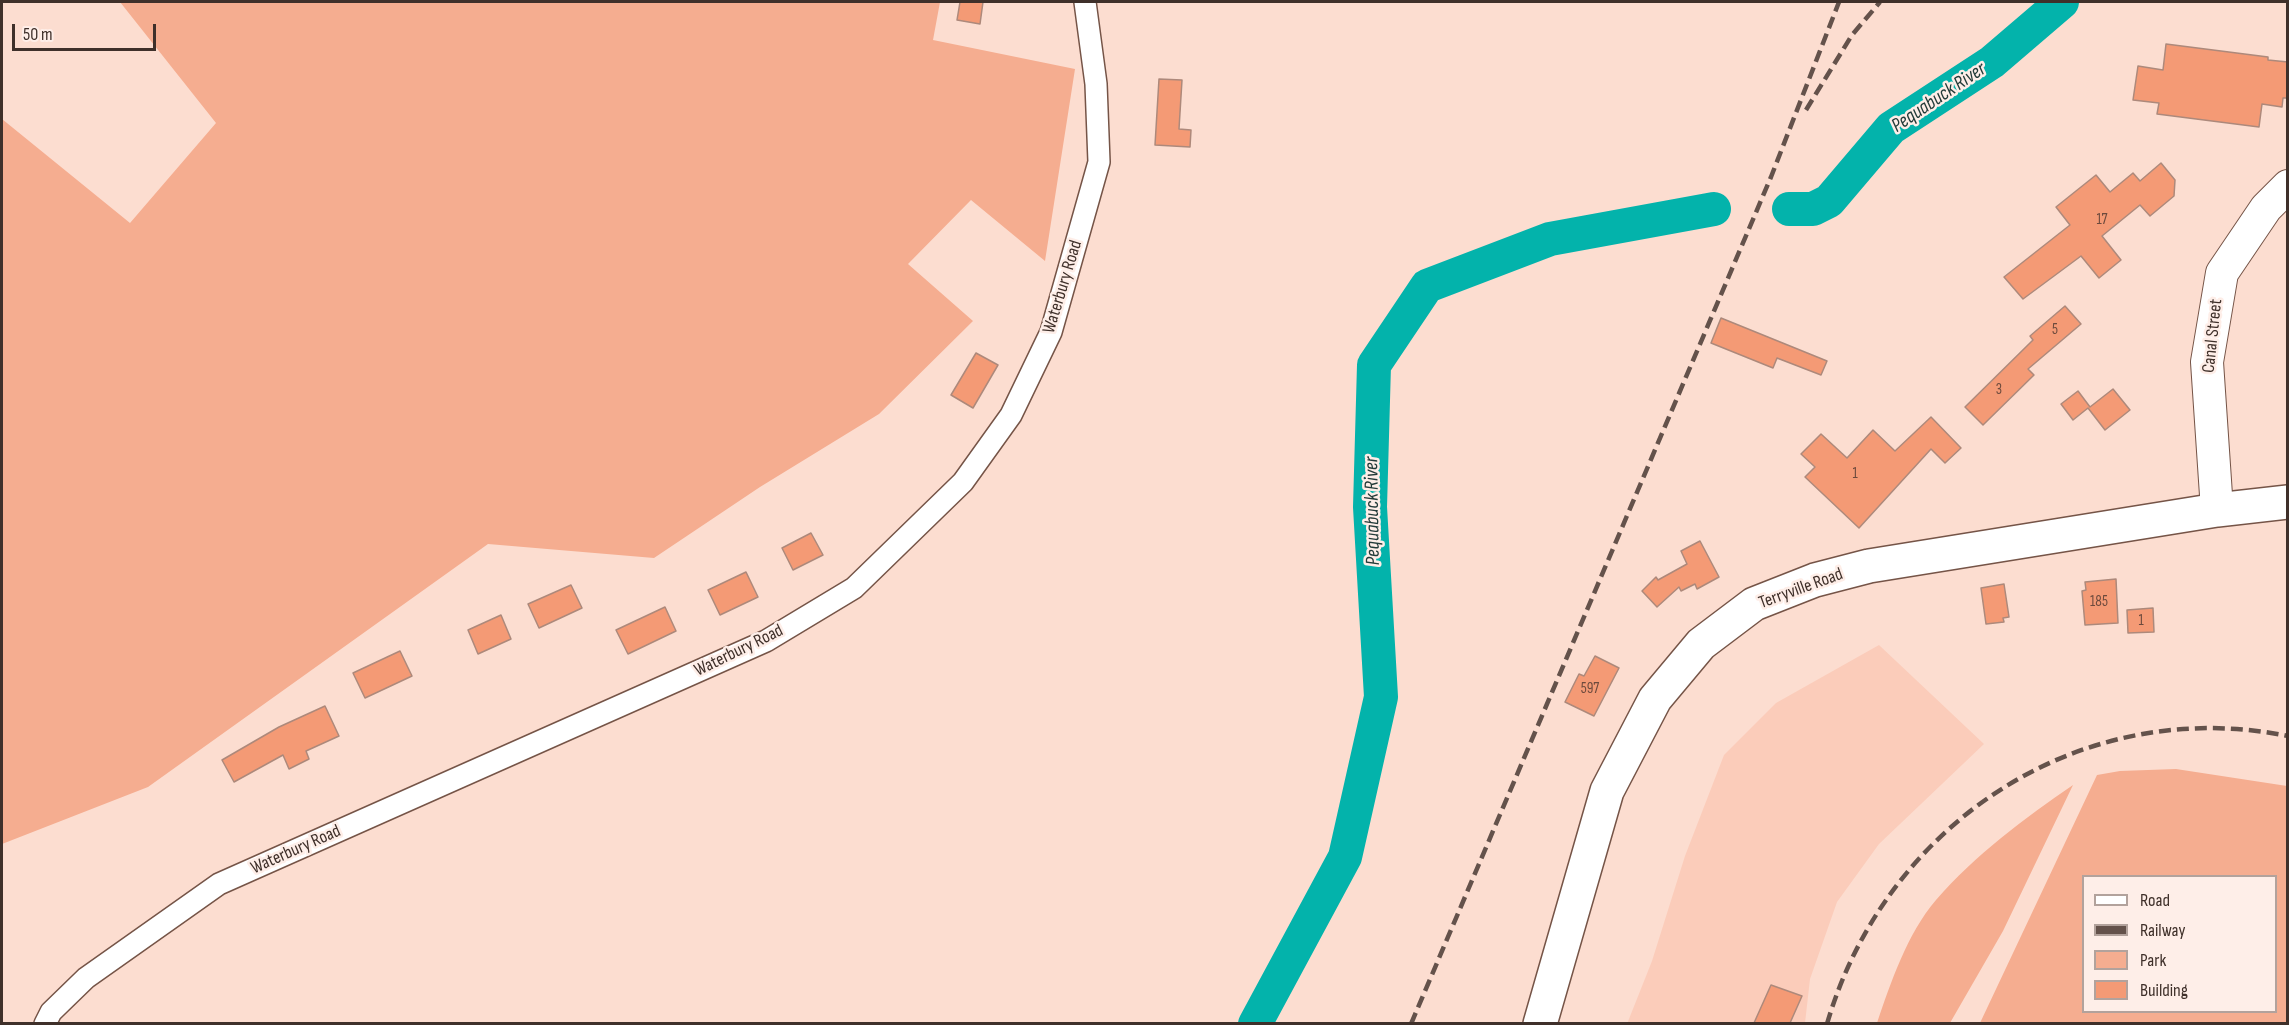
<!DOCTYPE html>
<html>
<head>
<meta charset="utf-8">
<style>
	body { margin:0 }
	#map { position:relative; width:2289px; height:1025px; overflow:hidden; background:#fcddd0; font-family:"Sofia Sans Condensed",sans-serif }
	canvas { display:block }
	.frame { position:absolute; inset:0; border:3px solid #3f302a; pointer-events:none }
	.legend { position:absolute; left:2082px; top:875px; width:195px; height:138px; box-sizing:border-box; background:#feeee8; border:2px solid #b2a29c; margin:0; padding:8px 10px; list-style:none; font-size:18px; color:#3f302a }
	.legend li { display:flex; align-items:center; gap:12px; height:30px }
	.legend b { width:30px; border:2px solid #b2a29c }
	.scale { position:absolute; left:12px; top:24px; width:144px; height:27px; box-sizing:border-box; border:3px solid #3f302a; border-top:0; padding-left:8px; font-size:18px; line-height:21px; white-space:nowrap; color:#3f302a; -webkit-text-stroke:4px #feeee8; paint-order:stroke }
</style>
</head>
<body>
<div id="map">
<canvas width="2289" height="1025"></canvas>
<div class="frame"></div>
<ul class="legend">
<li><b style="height:8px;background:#fff"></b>Road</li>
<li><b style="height:8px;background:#64524b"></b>Railway</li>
<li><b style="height:16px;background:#f5ad90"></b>Park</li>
<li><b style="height:16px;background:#f49a75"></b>Building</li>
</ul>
<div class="scale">50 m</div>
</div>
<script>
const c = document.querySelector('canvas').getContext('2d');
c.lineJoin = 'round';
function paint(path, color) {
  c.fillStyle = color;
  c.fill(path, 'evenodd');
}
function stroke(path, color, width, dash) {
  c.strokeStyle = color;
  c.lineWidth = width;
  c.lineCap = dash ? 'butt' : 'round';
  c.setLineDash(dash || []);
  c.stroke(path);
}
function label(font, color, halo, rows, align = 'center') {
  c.font = font + ' "Sofia Sans Condensed",sans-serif';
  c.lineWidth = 5;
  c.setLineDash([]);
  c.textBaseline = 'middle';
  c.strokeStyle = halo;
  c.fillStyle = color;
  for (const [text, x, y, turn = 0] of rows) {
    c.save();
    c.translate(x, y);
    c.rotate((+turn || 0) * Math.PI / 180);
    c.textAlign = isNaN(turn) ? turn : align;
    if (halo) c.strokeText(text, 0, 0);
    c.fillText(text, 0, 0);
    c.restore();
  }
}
const built = new Path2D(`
	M1879,645L1984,744L1879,844L1837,902L1810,979L1805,1023L1627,1024L1652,961L1685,856L1724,755L1776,703Z`);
const green = new Path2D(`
	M120,2H940L933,40L1075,69L1045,261L971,200L908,264L973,321L879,414L760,487L654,558L488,544L148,787L2,844V119L130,223L216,123Z
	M2176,769L2287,786V1023H1980L2097,775L2120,771ZM2084,876H2276V1012H2084Z
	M2073,785L2003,931L1950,1023H1877C1891,982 1907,934 1936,900C1975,855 2025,818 2073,785Z`);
const river = new Path2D(`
	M1789,209H1813L1829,201L1891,128L1992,62L2062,2
	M1255,1024L1345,857L1381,697L1370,507L1374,365L1427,286L1550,239L1714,209`);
const building = new Path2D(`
	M960,2H983L980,24L957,20Z
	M2166,44L2268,57V60L2288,62V98H2283L2282,107L2262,104L2259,127L2157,114L2159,103L2133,100L2138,66L2163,70Z
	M1159,79L1182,80L1179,129L1191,130L1190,147L1155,145Z
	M2161,163L2175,180L2174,196L2150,216L2140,205L2102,236L2121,260L2099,278L2081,256L2023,299L2004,277L2070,225L2056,207L2096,175L2110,192L2133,173L2140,181Z
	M2065,306L2081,324L2028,369L2034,375L1983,425L1965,407L2033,340L2030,336Z
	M1721,318L1827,361L1821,375L1777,358L1773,368L1711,343Z
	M976,353L998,365L973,408L951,395Z
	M2113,389L2130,410L2105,430L2088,408L2073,420L2061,404L2078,391L2090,407Z
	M1931,417L1961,448L1945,463L1931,449L1859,528L1805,477L1815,467L1801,454L1821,434L1847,458L1873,430L1895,451Z
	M811,533L823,555L793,570L782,548Z
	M1700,541L1719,577L1697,589L1695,584L1681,591L1679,587L1657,607L1642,591L1656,577L1658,580L1687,564L1681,551Z
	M746,572L758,597L720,615L708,590Z
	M2116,579L2118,623L2085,625L2082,591L2086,590L2085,582Z
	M2004,584L2009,617L2003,618L2004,622L1986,624L1981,588Z
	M571,585L582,608L539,628L528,604Z
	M665,607L676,631L628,654L616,630Z
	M2153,608L2154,632L2128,633L2127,610Z
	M501,615L511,639L478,654L468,630Z
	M400,651L412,676L365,698L353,673Z
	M1595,656L1619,668L1594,716L1565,702L1579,674L1584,676Z
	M325,706L339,736L306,751L309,759L289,769L283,755L234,782L222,760L279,727Z
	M1771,985L1802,996L1790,1023H1754Z`);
const minor = new Path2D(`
	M45,1024L51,1012L86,978L219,884L766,641L854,588L963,482L1011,415L1051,332L1099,162L1096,84L1085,2`);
const secondary = new Path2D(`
	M2217,510L2207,362L2222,273L2266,208L2288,186`);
const trunk = new Path2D(`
	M1540,1024L1607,791L1655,699L1701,644L1754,604L1815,580L1869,566L2217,510L2288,502`);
const rail = new Path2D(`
	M1806,110L1852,35L1880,2
	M1411,1024L1771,177L1839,2
	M1827,1024C1885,824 2080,694 2288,736`);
const numberNames = [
	["17",2102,220],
	["5",2055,330],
	["3",1999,390],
	["1",1855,474],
	["185",2099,602],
	["1",2141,621],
	["597",1590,689]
];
const streetNames = [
	["Waterbury Road",1063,287,-73],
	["Canal Street",2213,336,-84],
	["Terryville Road",1801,589,-20],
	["Waterbury Road",739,651,-26],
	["Waterbury Road",296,850,-24]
];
const waterNames = [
	["Pequabuck River",1939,98,-34],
	["Pequabuck River",1373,511,-91]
];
paint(built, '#fbccba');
paint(green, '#f5ad90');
stroke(river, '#03b3ab', 34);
paint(building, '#f49a75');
stroke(building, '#ad897b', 1.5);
stroke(minor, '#755447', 24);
stroke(secondary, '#755447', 34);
stroke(trunk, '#755447', 36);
stroke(minor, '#fff', 21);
stroke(secondary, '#fff', 32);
stroke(trunk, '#fff', 33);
stroke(rail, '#64524b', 4.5, [12, 6]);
label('15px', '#6c4a3d', null, numberNames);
label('18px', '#3f302a', '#feeee8', streetNames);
label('italic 20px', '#233b39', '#feeee8', waterNames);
</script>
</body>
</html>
